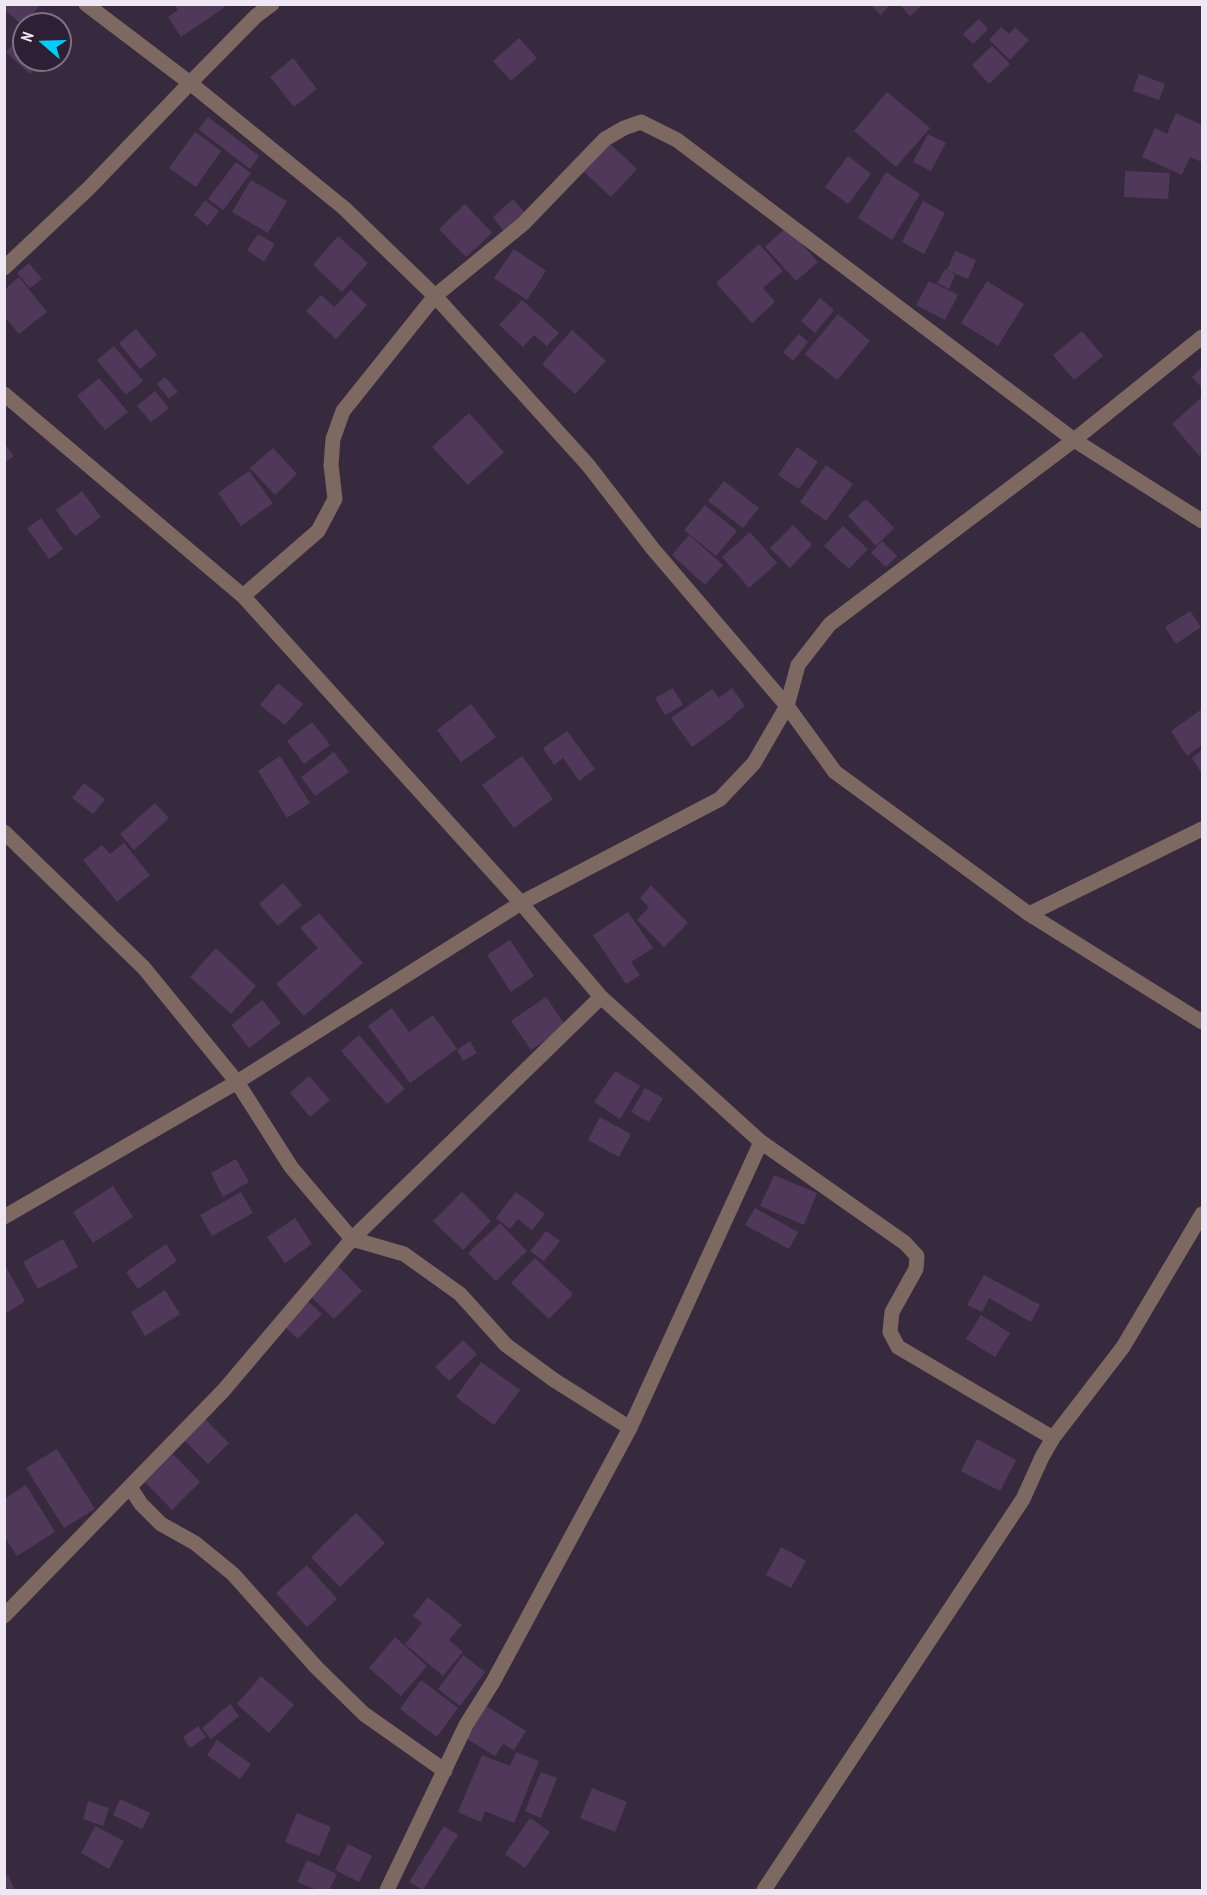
<!DOCTYPE html>
<html>
<head>
<meta charset="utf-8">
<style>
	body { margin:0 }
	#map { position:relative; width:1207px; height:1895px; overflow:hidden; background:#382a3e; font-family:"PT Sans Narrow",sans-serif }
	canvas { display:block }
	.frame { position:absolute; inset:0; border:6px solid #f0e7f4; pointer-events:none }
	.north { position:absolute; left:12px; top:12px; width:60px; height:60px; box-sizing:border-box; background:#2e2034; border:2px solid #7c7081; border-radius:50%; rotate:290deg; font-size:16px; font-weight:700; line-height:24px; text-align:center; color:#f0e7f4 }
	.north::after { content:''; display:block; margin:auto; width:21px; height:27px; background:#06cbf9; clip-path:polygon(50% 0,100% 100%,50% 72%,0 100%) }
</style>
</head>
<body>
<div id="map">
<canvas width="1207" height="1895"></canvas>
<div class="frame"></div>
<div class="north">N</div>
</div>
<script>
const c = document.querySelector('canvas').getContext('2d');
c.lineJoin = 'round';
function paint(path, color) {
  c.fillStyle = color;
  c.fill(path, 'evenodd');
}
function stroke(path, color, width, dash) {
  c.strokeStyle = color;
  c.lineWidth = width;
  c.lineCap = dash ? 'butt' : 'round';
  c.setLineDash(dash || []);
  c.stroke(path);
}
const building = new Path2D(`
	M4,4H41L24,24V26L4,10Z
	M175,4H223L225,7L181,37L168,17L178,10Z
	M870,4H890L881,15Z
	M900,5H923L910,16Z
	M979,19L988,29L973,44L963,34Z
	M1001,27L1009,34L1015,27L1029,40L1010,60L989,40Z
	M24,32V60H43L30,74L6,52Z
	M519,38L537,58L511,81L493,61Z
	M992,46L1010,64L989,84L972,65Z
	M293,58L317,89L294,107L270,77Z
	M1139,74L1165,84L1159,100L1133,91Z
	M887,92L930,128L896,167L854,131Z
	M1176,113L1202,125V162L1190,157L1182,175L1142,157L1155,128L1167,134Z
	M208,117L259,156L250,169L198,129Z
	M195,132L221,151L196,187L169,168Z
	M928,134L946,143L931,171L913,162Z
	M610,144L637,169L611,197L584,172Z
	M848,156L871,174L848,204L825,187Z
	M236,162L251,173L223,210L208,199Z
	M1125,171L1170,173L1168,199L1124,197Z
	M886,172L920,194L892,240L858,218Z
	M251,180L287,201L268,233L232,212Z
	M513,199L527,215L505,233L493,217Z
	M205,200L219,211L208,226L194,215Z
	M923,201L945,213L924,254L902,242Z
	M465,204L492,233L466,257L439,229Z
	M787,227L818,262L796,281L765,247Z
	M258,234L275,244L264,262L247,250Z
	M338,236L368,263L342,292L313,265Z
	M759,244L783,271L763,288L775,302L752,323L716,283Z
	M514,249L546,271L527,300L494,278Z
	M955,251L976,260L968,279L947,270Z
	M29,263L42,279L30,288L17,273Z
	M945,269L955,275L949,289L937,283Z
	M19,277L47,312L19,334L4,316V290Z
	M929,281L958,295L945,320L916,305Z
	M987,281L1024,304L998,346L961,323Z
	M351,290L367,305L336,339L306,311L321,295L334,307Z
	M820,298L834,310L815,333L801,321Z
	M522,300L559,333L547,346L534,335L523,347L499,325Z
	M838,314L870,341L837,380L805,354Z
	M136,329L157,355L140,369L119,343Z
	M572,330L606,361L575,394L542,364Z
	M1082,331L1103,356L1074,380L1053,355Z
	M799,334L808,342L793,361L783,352Z
	M114,346L143,381L126,395L97,360Z
	M1202,367V388L1192,377Z
	M165,377L178,392L169,399L157,384Z
	M99,378L128,412L105,430L77,396Z
	M155,391L169,408L151,422L137,406Z
	M1202,397V453L1199,456L1172,424Z
	M469,413L504,452L468,485L432,447Z
	M4,443L14,456L4,463Z
	M797,447L818,462L799,489L778,475Z
	M273,448L297,474L275,495L250,468Z
	M826,465L853,484L826,521L800,502Z
	M249,471L273,503L241,526L218,493Z
	M724,481L759,508L743,528L708,501Z
	M82,491L101,517L75,536L56,510Z
	M866,499L894,528L876,546L848,516Z
	M705,505L737,531L716,556L684,530Z
	M41,518L63,549L49,559L27,528Z
	M793,525L812,545L790,568L770,548Z
	M843,526L868,549L849,569L824,546Z
	M750,532L777,563L749,588L722,557Z
	M689,535L723,565L705,585L672,555Z
	M882,541L897,556L886,567L871,553Z
	M1190,611L1201,627L1176,644L1165,627Z
	M278,683L303,704L285,725L260,705Z
	M673,688L683,705L665,715L655,698Z
	M732,688L745,706L732,716L733,717L692,747L671,718L712,689L719,698Z
	M471,704L496,737L461,762L437,730Z
	M1202,709V745L1187,756L1171,731Z
	M312,722L330,745L304,764L287,741Z
	M567,731L595,769L579,781L563,758L554,765L543,748Z
	M1202,750V774L1192,758Z
	M334,752L349,772L315,796L301,777Z
	M280,756L310,803L287,818L258,771Z
	M522,756L553,799L514,828L482,785Z
	M84,783L105,799L93,814L72,798Z
	M155,803L169,818L134,850L120,834Z
	M124,843L150,875L117,902L83,860L102,845L110,854Z
	M283,883L302,905L278,926L259,904Z
	M651,885L688,923L664,947L637,920L649,907L640,898Z
	M628,912L653,948L631,962L640,975L626,984L593,935Z
	M319,913L363,963L304,1016L276,984L318,948L300,928Z
	M510,940L534,976L511,992L487,955Z
	M216,948L256,986L231,1014L190,977Z
	M546,997L566,1026L531,1050L511,1021Z
	M262,1000L281,1023L249,1048L231,1025Z
	M392,1008L409,1032L433,1015L457,1049L410,1083L368,1026Z
	M359,1035L405,1089L387,1104L341,1051Z
	M470,1041L477,1053L463,1061L457,1050Z
	M615,1071L640,1086L620,1119L594,1102Z
	M309,1076L330,1100L310,1117L290,1093Z
	M645,1088L663,1098L649,1122L631,1112Z
	M600,1117L631,1134L619,1157L588,1140Z
	M236,1159L249,1182L223,1197L211,1173Z
	M774,1175L817,1193L804,1225L760,1206Z
	M113,1186L133,1217L93,1243L73,1212Z
	M241,1192L253,1213L212,1236L200,1215Z
	M462,1192L491,1221L463,1250L433,1221Z
	M516,1192L545,1214L532,1230L518,1219L510,1229L496,1218Z
	M755,1208L798,1232L789,1249L745,1225Z
	M295,1218L312,1244L285,1263L267,1237Z
	M500,1223L527,1251L496,1281L468,1253Z
	M546,1231L560,1241L544,1261L530,1251Z
	M63,1239L78,1267L38,1289L23,1262Z
	M166,1244L177,1261L138,1289L126,1272Z
	M535,1258L573,1294L549,1319L511,1283Z
	M5,1265L25,1301L5,1314Z
	M338,1266L362,1291L334,1319L309,1295Z
	M984,1275L1040,1305L1031,1322L989,1298L982,1312L967,1305Z
	M165,1290L180,1314L145,1336L131,1312Z
	M309,1302L322,1314L298,1339L284,1326Z
	M981,1315L1010,1333L995,1357L966,1339Z
	M463,1340L477,1354L449,1381L435,1367Z
	M481,1362L520,1390L494,1425L456,1397Z
	M205,1419L229,1443L208,1464L184,1440Z
	M977,1439L1016,1460L1000,1491L961,1471Z
	M57,1449L95,1509L64,1528L26,1468Z
	M173,1454L200,1482L172,1510L145,1482Z
	M26,1485L55,1532L17,1556L4,1536V1499Z
	M356,1513L385,1543L340,1587L311,1557Z
	M781,1547L806,1561L791,1588L766,1575Z
	M307,1565L337,1599L307,1627L276,1593Z
	M428,1597L462,1625L449,1640L463,1652L443,1676L405,1644L422,1623L413,1616Z
	M395,1637L427,1666L401,1696L369,1668Z
	M463,1655L485,1672L460,1706L438,1689Z
	M261,1676L294,1705L269,1733L237,1704Z
	M421,1680L458,1708L437,1737L400,1709Z
	M230,1704L239,1716L211,1739L202,1728Z
	M486,1706L526,1731L514,1750L503,1744L495,1756L467,1739Z
	M198,1726L206,1737L190,1748L183,1737Z
	M217,1740L251,1764L240,1779L207,1755Z
	M516,1752L539,1761L514,1823L485,1811L481,1822L458,1812L482,1755L510,1766Z
	M541,1772L557,1778L541,1818L525,1811Z
	M592,1788L627,1802L615,1832L580,1818Z
	M120,1799L150,1813L142,1829L113,1815Z
	M88,1801L109,1808L103,1826L83,1819Z
	M297,1813L331,1827L319,1856L285,1842Z
	M530,1818L550,1832L525,1868L505,1854Z
	M95,1826L124,1841L109,1869L81,1853Z
	M444,1826L458,1835L423,1890L409,1882Z
	M348,1844L372,1856L359,1882L335,1870Z
	M307,1860L337,1874L329,1890H317L297,1882Z
	M8,1875L15,1890H4V1877Z`);
const minor = new Path2D(`
	M272,4L256,16L190,83L344,208L435,296L588,465L653,549L787,706L835,772L1029,914L1202,1022
	M4,268L89,188L190,83L86,4
	M4,394L243,596L521,903L601,997L761,1142L905,1243L917,1256L916,1269L892,1312L890,1332L898,1347L1053,1438L1042,1457L1023,1499L764,1890
	M243,596L318,531L335,499L331,465L333,439L343,411L435,296L523,224L605,139L624,128L641,122L677,140L1074,440L1202,521
	M4,832L144,968L237,1082L291,1167L352,1239L404,1254L460,1294L506,1345L554,1380L630,1428
	M1029,914L1202,829
	M4,1217L237,1082L521,903L720,799L754,763L787,706L798,665L830,624L1074,440L1202,337
	M1053,1438L1123,1347L1202,1214
	M130,1487L141,1504L161,1524L195,1543L233,1574L316,1667L364,1714L445,1771
	M4,1616L223,1391L352,1239L601,997
	M387,1890L466,1725L493,1682L630,1428L761,1142`);
paint(building, '#50385a');
stroke(minor, '#7d6961', 15);
</script>
</body>
</html>
